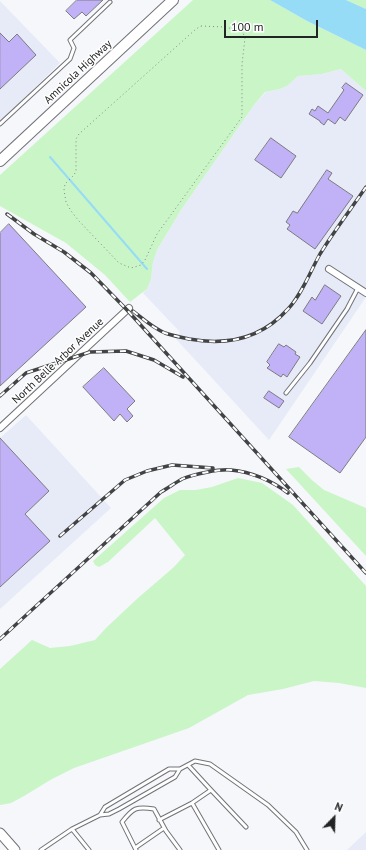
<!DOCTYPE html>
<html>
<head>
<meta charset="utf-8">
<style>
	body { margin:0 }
	#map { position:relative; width:366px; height:850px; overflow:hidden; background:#f5f7fb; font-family:"PT Sans",sans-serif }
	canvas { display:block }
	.north { position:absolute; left:314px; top:798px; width:40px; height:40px; -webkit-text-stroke:3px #fff; paint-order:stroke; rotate:23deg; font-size:11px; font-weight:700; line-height:16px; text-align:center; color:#222324 }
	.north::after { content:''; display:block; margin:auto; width:14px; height:18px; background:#222324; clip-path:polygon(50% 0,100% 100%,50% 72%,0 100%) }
	.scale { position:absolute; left:224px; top:20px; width:94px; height:18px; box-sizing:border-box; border:2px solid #222324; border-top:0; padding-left:5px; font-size:12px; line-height:14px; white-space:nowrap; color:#222324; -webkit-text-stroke:3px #fff; paint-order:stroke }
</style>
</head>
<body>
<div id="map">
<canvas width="366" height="850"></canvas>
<div class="north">N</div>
<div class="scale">100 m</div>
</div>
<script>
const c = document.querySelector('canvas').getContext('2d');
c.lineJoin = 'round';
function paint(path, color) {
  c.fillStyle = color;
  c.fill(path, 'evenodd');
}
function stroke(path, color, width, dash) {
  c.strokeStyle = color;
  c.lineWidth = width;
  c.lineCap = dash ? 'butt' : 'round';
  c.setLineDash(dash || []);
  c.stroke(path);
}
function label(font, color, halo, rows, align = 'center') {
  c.font = font + ' "PT Sans",sans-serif';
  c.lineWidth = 3;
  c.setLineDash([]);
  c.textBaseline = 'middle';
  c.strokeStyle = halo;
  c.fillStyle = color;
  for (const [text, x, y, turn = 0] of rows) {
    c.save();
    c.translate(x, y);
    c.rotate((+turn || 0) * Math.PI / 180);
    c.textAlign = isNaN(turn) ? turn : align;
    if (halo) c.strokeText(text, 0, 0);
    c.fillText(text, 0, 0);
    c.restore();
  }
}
const built = new Path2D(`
	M0,1L60,63L0,122Z
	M341,69L366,91V297L269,440L176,339L180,332L143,293L147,289L151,279L153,262L157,250L181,210L254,105L266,92L280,89L287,86L298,76L322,74Z
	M26,415L111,508L0,609V438Z
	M366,832V850H347Z`);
const green = new Path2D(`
	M193,0H270L307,21L366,50V91L341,69L322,74L298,76L287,86L280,89L265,92L254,105L181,210L157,250L153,262L151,279L147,289L130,302L105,275L66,243L0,206V175Z
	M346,0H366V9Z
	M299,467L313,481L324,490L366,508V556L286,469Z
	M238,478L262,483L293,505L366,586V688L339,683L314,681L283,689L248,695L189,728L74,768L52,779L24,796L11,803L0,805V669L32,640L50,648L70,646L95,640L106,628L138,598L174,567L185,555L155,518L108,562L99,567L95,565L93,561L164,498L180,490H196L212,487Z`);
const water = new Path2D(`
	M270,0H346L366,9V50L307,21Z`);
const stream = new Path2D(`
	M50,157L147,269`);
const building = new Path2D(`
	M77,0H103L86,16L82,12L74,19L66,11Z
	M0,33L9,42L17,34L36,55L0,89Z
	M346,83L363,95L345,121L340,117L335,124L328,119L324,125L320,122V121L309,114L312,109L315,111L318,106L328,113L344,90L342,88Z
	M271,138L296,156L281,178L255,160Z
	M327,170L332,173L328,179L353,196L315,249L287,229L290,225L286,222L293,211L297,213Z
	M9,224L86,307L0,386V233Z
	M325,285L341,296L322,324L303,311L312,297L315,300Z
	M366,330V437L340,473L289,437Z
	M279,344L284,347L286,345L296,352L295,354L300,357L287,377L283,374L281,377L267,368L270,365L267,362Z
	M104,368L135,401L127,409L133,416L127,422L120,414L114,421L83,387Z
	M269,391L284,401L279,408L264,398Z
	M0,438L49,491L25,514L50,541L0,587Z`);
const path = new Path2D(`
	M201,26L224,27L238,30L243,33L245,38L242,64V117L157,234L145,260L141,265L131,268L119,263L78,220L71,211L66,202L64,190L65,184L74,175L76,171V139L79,134L196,29Z`);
const lane = new Path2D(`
	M0,124L70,59L74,48L70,40L110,2
	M286,393L310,363L347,309L358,288
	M188,765L211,790L246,827
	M192,803L211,790
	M100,815L105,807L169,769H180
	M159,820L192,803L219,850
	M72,829L89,850
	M135,848L164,828
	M41,850L72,829L100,815L109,814L119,809L175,777L180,769L195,761L210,764L268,805L296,832L307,850
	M136,850L122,822C133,808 136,806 154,809L166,831L180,850`);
const street = new Path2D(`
	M329,269L366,293
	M0,428L129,308`);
const secondary = new Path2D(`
	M0,833L15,850`);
const primary = new Path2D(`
	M0,161L173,0`);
const rail = new Path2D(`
	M7,214L34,234L64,252L91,273L127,310L366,573
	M133,311C143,319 153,328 165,333C173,336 181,337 189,339C227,346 261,339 288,309C302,294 310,272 320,254C334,231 351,209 366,187
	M0,396L26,373L90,352L126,351L154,360L183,377
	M60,536L125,480L147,471L172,465L213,468
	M0,639L161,492C168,488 175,483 182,479C194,474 219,469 231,470C251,472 272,481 288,493`);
const streetNames = [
	["Amnicola Highway",78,72,-43],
	["North Belle Arbor Avenue",58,361,-43]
];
paint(built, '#e7ebf7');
paint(green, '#c9f5c7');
paint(water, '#97dcf7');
stroke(stream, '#97dcf7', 2);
paint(building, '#c1b1f6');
stroke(building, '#7d7c80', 1);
stroke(lane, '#727377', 5);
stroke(street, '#727377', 8);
stroke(secondary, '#727377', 11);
stroke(primary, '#727377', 12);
stroke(path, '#858789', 1, [1, 3]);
stroke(lane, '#fff', 3);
stroke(street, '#fff', 6);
stroke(secondary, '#fff', 9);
stroke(primary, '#fff', 10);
stroke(rail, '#414344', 3.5);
stroke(rail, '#fff', 2, [6]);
label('11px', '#222324', '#fff', streetNames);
</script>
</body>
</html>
